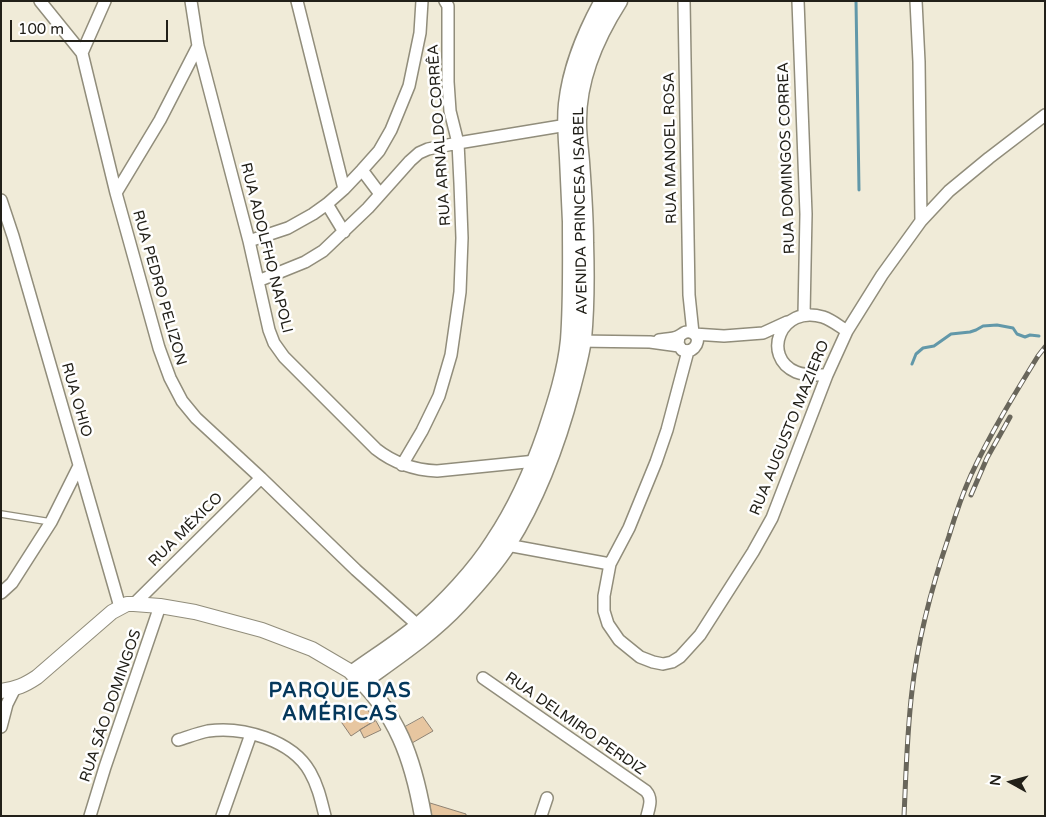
<!DOCTYPE html>
<html>
<head>
<meta charset="utf-8">
<style>
	body { margin:0 }
	#map { position:relative; width:1046px; height:817px; overflow:hidden; background:#f0ebd8; font-family:"Varela Round",sans-serif }
	canvas { display:block }
	.frame { position:absolute; inset:0; border:2px solid #222019; pointer-events:none }
	.north { position:absolute; left:986px; top:757px; width:50px; height:50px; -webkit-text-stroke:4px #fff; paint-order:stroke; rotate:277deg; font-size:14px; font-weight:700; line-height:20px; text-align:center; color:#222019 }
	.north::after { content:''; display:block; margin:auto; width:18px; height:22px; background:#222019; clip-path:polygon(50% 0,100% 100%,50% 72%,0 100%) }
	.scale { position:absolute; left:10px; top:20px; width:158px; height:22px; box-sizing:border-box; border:2px solid #222019; border-top:0; padding-left:6px; font-size:15px; line-height:18px; white-space:nowrap; color:#222019; -webkit-text-stroke:4px #fff; paint-order:stroke }
</style>
</head>
<body>
<div id="map">
<canvas width="1046" height="817"></canvas>
<div class="frame"></div>
<div class="north">N</div>
<div class="scale">100 m</div>
</div>
<script>
const c = document.querySelector('canvas').getContext('2d');
c.lineJoin = 'round';
function stroke(path, color, width, dash) {
  c.strokeStyle = color;
  c.lineWidth = width;
  c.lineCap = dash ? 'butt' : 'round';
  c.setLineDash(dash || []);
  c.stroke(path);
}
function paint(path, color) {
  c.fillStyle = color;
  c.fill(path, 'evenodd');
}
function label(font, color, halo, rows, align = 'center') {
  c.font = font + ' "Varela Round",sans-serif';
  c.lineWidth = 5;
  c.setLineDash([]);
  c.textBaseline = 'middle';
  c.strokeStyle = halo;
  c.fillStyle = color;
  for (const [text, x, y, turn = 0] of rows) {
    c.save();
    c.translate(x, y);
    c.rotate((+turn || 0) * Math.PI / 180);
    c.textAlign = isNaN(turn) ? turn : align;
    if (halo) c.strokeText(text, 0, 0);
    c.fillText(text, 0, 0);
    c.restore();
  }
}
const stream = new Path2D(`
	M856,1L859,190
	M912,364L916,354L923,348L934,346L951,334L970,332L976,330L983,326L997,325L1013,328L1017,334L1025,337L1030,335L1039,336`);
const building = new Path2D(`
	M364,705L375,720L351,736L342,723Z
	M423,717L433,731L412,743L405,727Z
	M376,721L381,730L364,738L360,730Z
	M430,803L466,814V816H432Z`);
const service = new Path2D(`
	M1,514L51,522`);
const minor = new Path2D(`
	M40,1L82,53
	M105,1L82,53L116,193L159,348L170,378L182,401L196,418L261,478L356,570L422,629
	M191,1L198,46L249,241L269,330L274,343L284,357L376,449C395,464 414,470 437,471L536,461
	M297,1L344,189
	M684,1L689,295L693,333
	M798,1L806,214L804,315
	M916,1L919,62L921,221
	M362,170L380,194
	M116,193L160,120L198,46
	M1,200L13,236L120,607
	M327,204L344,232
	M249,241L288,228L313,214L327,204L344,189L362,170L379,151L391,130L409,86L420,33L422,1
	M258,281L305,262L323,251L368,208L410,161L419,153L428,149L458,143L573,124
	M694,334L724,336L763,333L787,322
	M659,340C665,339 674,339 679,336C683,334 684,331 690,332C702,335 698,349 688,351L682,350L678,344L679,336
	M576,341L650,342L679,346
	M688,351L667,430L656,462L629,528L610,564L604,596V611L608,624L619,640L640,657L653,662L663,664L672,662L680,657L700,635L753,552L772,518L827,375L847,331L882,275L921,221L949,191L989,158L1045,115
	M827,375C817,375 805,376 796,372C761,357 780,304 823,317C832,320 839,326 847,331
	M402,465L422,431L439,396L451,355L460,292L462,238L460,183L458,143L450,111L448,82V6L445,1
	M507,545L610,564
	M1,593L12,583L51,522L79,466
	M134,604L261,478
	M483,678L646,791C653,799 649,807 647,816
	M1,727L7,704L14,690
	M178,740C188,737 198,733 208,731C242,726 292,740 310,772C318,786 321,800 325,816
	M90,816L105,767L160,606
	M222,816L251,734
	M541,816L547,798`);
const tertiary = new Path2D(`
	M1,691C16,689 25,685 37,677L112,612L127,604H134L160,606L195,612L262,630L312,649L353,673`);
const secondary = new Path2D(`
	M363,681C396,657 431,634 459,604C476,586 494,566 508,544C537,498 558,441 572,388C576,372 581,355 583,339C586,307 586,275 585,243C585,216 583,189 581,162C580,149 578,136 578,124C577,80 596,37 619,1
	M423,816C413,759 397,712 353,673C375,657 398,643 418,626C445,603 475,571 494,541C516,508 533,470 546,432C556,402 566,371 569,340C572,301 571,261 571,222C570,200 569,179 568,158C567,140 565,122 567,104C571,67 585,34 603,1`);
const rail = new Path2D(`
	M971,495L987,458L1010,417
	M904,816C906,774 907,732 912,691C918,638 932,586 949,536C955,516 962,495 971,475C990,434 1014,395 1038,356L1045,347`);
const streetNames = [
	["RUA ARNALDO CORRÊA",440,135,-94],
	["RUA MANOEL ROSA",671,148,-91],
	["RUA DOMINGOS CORREA",787,158,-92],
	["AVENIDA PRINCESA ISABEL",581,211,-91],
	["RUA ADOLFHO NAPOLI",266,248,76],
	["RUA PEDRO PELIZON",159,288,74],
	["RUA OHIO",76,400,74],
	["RUA AUGUSTO MAZIERO",790,428,-68],
	["RUA MÉXICO",186,530,-45],
	["RUA SÃO DOMINGOS",111,706,-71],
	["RUA DELMIRO PERDIZ",575,724,35]
];
const districtNames = [
	["PARQUE DAS",340,692],
	["AMÉRICAS",340,715]
];
stroke(stream, '#6298a9', 3);
paint(building, '#e7c6a0');
stroke(building, '#8e8273', 1);
stroke(service, '#918d7b', 8);
stroke(minor, '#918d7b', 14);
stroke(tertiary, '#918d7b', 16);
stroke(secondary, '#918d7b', 19);
stroke(service, '#fff', 5.5);
stroke(minor, '#fff', 11);
stroke(tertiary, '#fff', 14);
stroke(secondary, '#fff', 16);
stroke(rail, '#69665b', 5);
stroke(rail, '#fff', 3, [9]);
label('15px', '#222019', '#fff', streetNames);
c.letterSpacing = '1px';
label('bold 20px', '#05385c', '#fff', districtNames);
c.letterSpacing = '0px';
</script>
</body>
</html>
